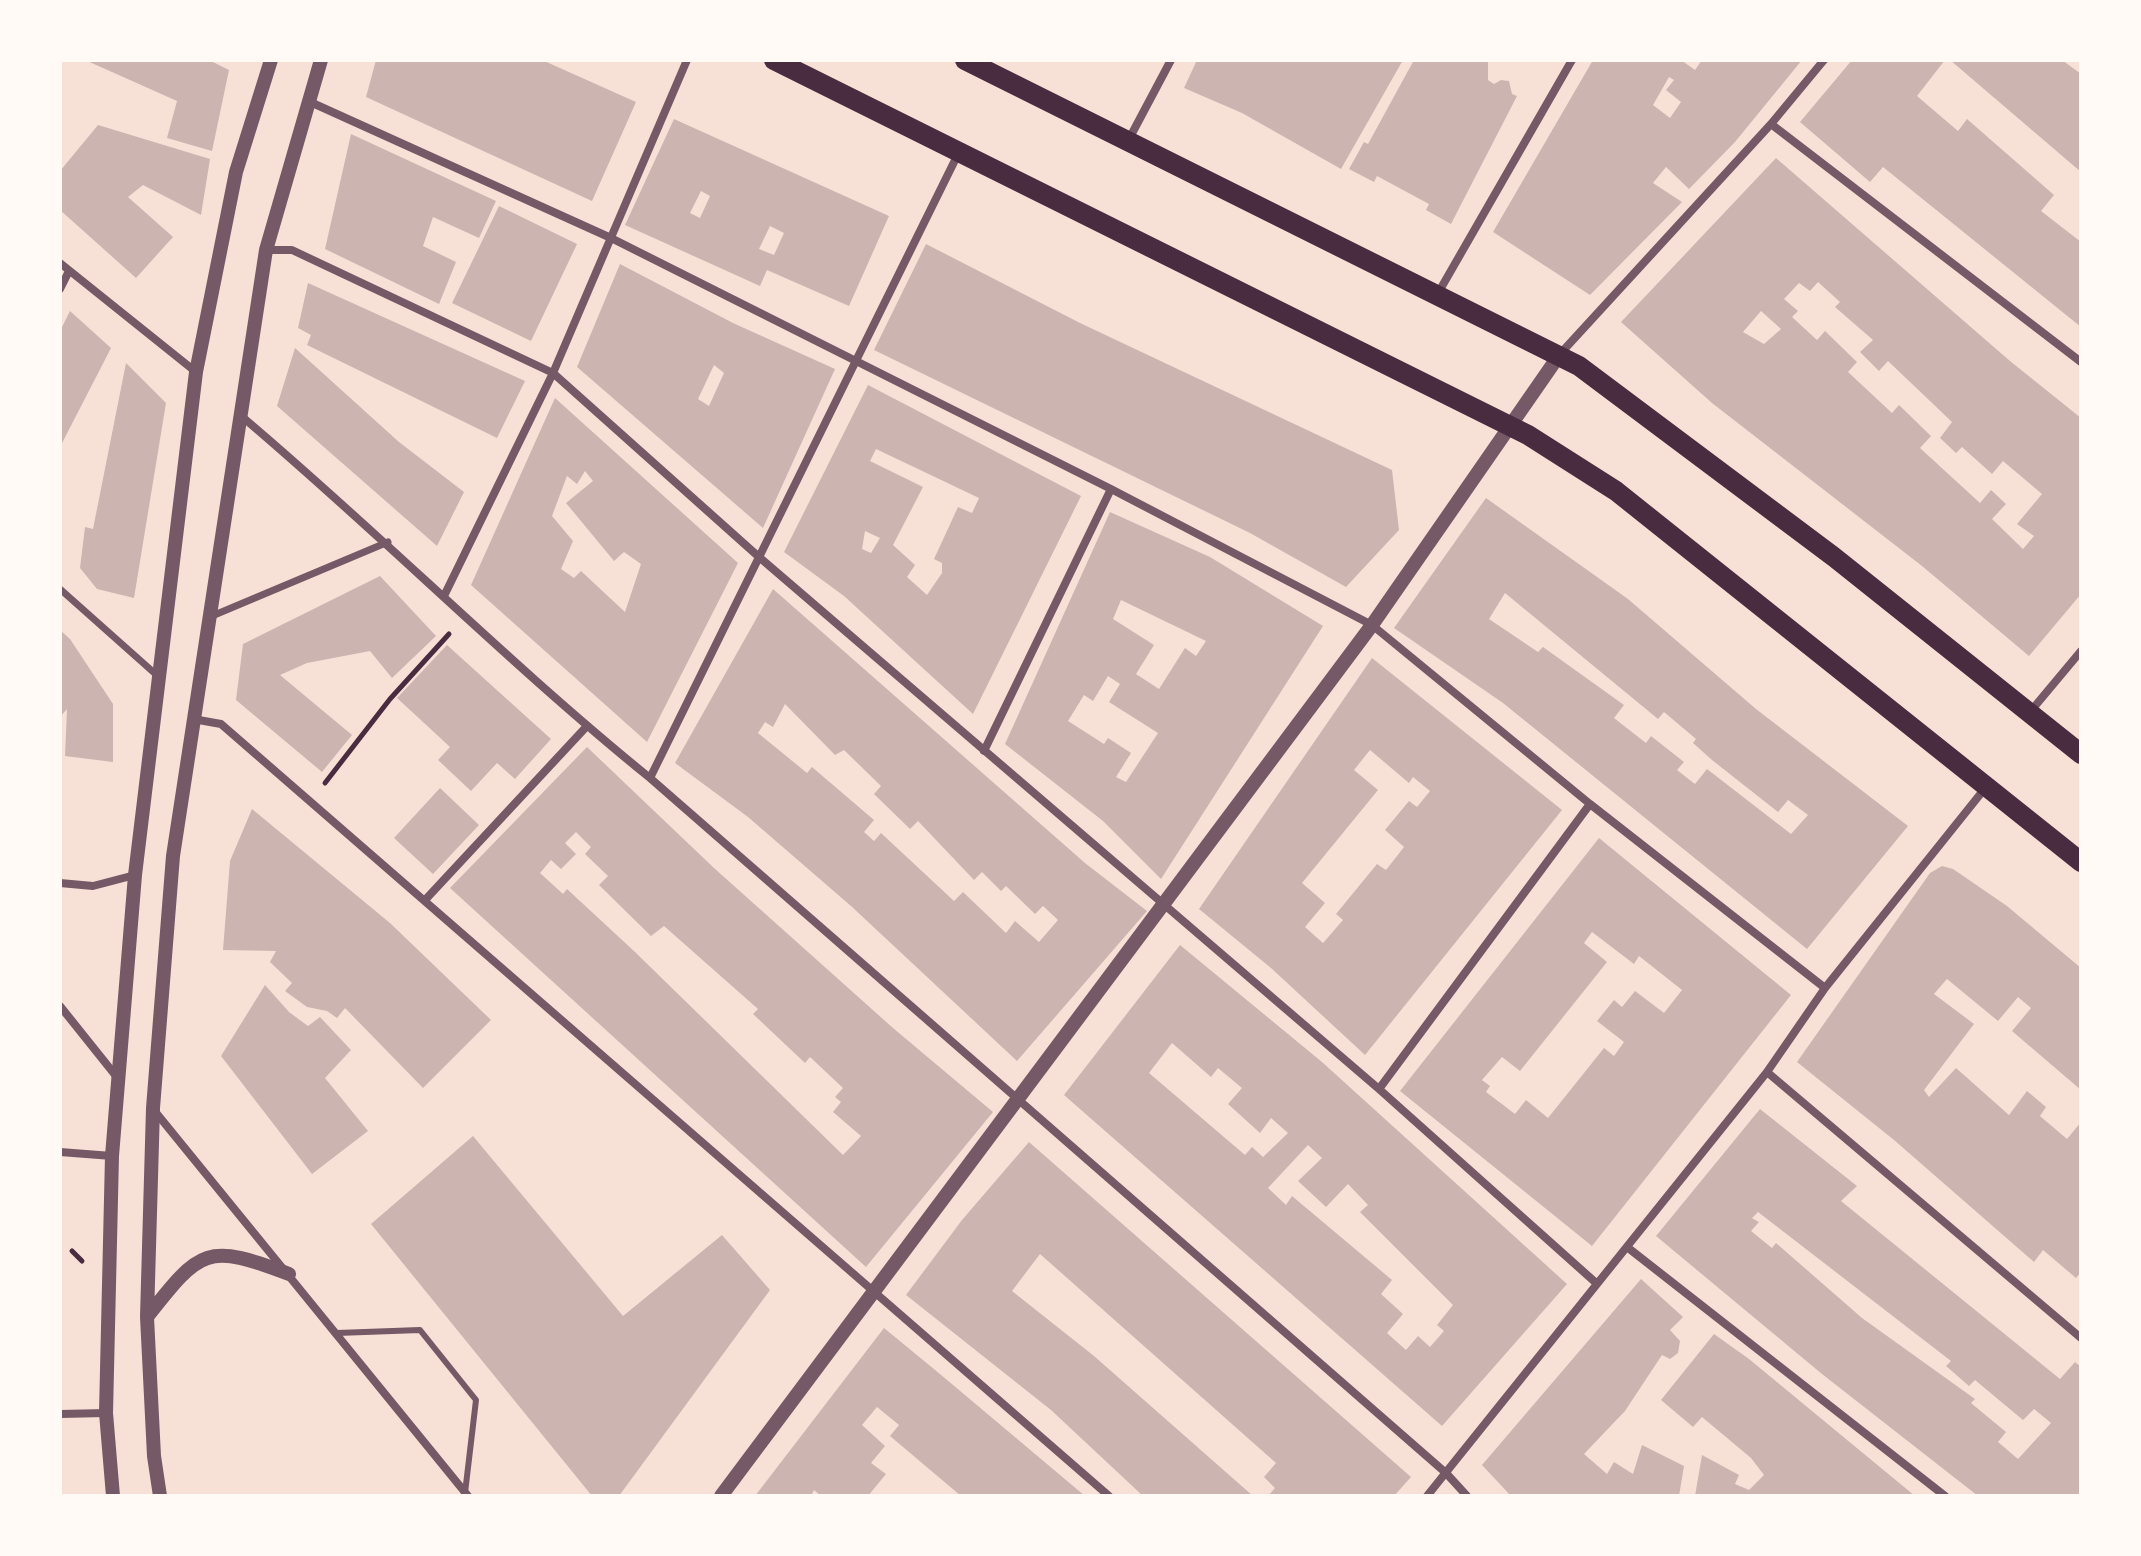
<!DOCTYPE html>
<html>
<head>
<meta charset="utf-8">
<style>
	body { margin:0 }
	#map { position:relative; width:2141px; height:1556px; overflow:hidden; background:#f7e1d7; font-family:"Source Serif 4",serif }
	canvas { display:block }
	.frame { position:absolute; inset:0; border:62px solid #fffaf5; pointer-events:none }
</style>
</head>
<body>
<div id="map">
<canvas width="2141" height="1556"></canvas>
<div class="frame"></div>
</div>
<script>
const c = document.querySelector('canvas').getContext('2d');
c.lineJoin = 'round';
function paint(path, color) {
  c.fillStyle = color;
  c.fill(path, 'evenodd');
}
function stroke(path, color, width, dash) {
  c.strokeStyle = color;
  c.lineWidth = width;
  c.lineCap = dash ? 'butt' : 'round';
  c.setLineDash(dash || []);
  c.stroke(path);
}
const building = new Path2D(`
	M85,60H209L229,70L212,151L167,138L177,101Z
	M376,60H542L636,102L592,201L366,97Z
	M1197,60H1403L1341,169L1242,113L1184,88Z
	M1414,60H1488V80L1494,84L1501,80L1509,81L1512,94L1517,96L1451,224L1426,210L1429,204L1377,176L1374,182L1349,169L1364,142L1368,144Z
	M1593,60H1681L1695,70L1702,60H1802L1735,142L1689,189L1666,167L1653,183L1682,202L1590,295L1493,232ZM1669,77L1674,80L1666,90L1681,102L1670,118L1653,105Z
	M1852,60H1945L1917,96L1958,131L1967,119L2054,195L2041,211L2081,242V327L1883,167L1870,182L1800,122Z
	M1950,60H2062L2081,74V172Z
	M674,119L889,216L849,306L767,270L760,286L625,225ZM701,191L710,196L700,218L690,213ZM770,226L784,233L774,255L759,249Z
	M98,125L210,159L201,215L143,185L128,197L173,237L136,278L60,210V171Z
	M351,134L496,201L479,238L433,217L423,246L456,262L439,304L325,249Z
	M1776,158L2010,361L2081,418V594L2029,656L1922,566L1712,403L1621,322ZM1818,282L1840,302L1835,307L1873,340L1860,352L1879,371L1888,361L1952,422L1940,438L1956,453L1962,447L1992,474L2003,461L2042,494L2017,524L2034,536L2023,549L1992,519L2006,504L1991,490L1980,503L1920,448L1931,436L1899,405L1892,413L1848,372L1857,362L1825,331L1817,340L1792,317L1798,311L1784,299L1799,283L1810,291ZM1761,311L1781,329L1764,344L1743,332Z
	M499,206L577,244L531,341L452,303Z
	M926,244L1080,323L1392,470L1399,530L1346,587L1250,533L874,350Z
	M620,264L733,323L835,369L763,528L577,367ZM714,365L724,373L709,406L698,399Z
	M308,283L525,381L497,438L307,345L311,335L298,328Z
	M70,311L111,348L60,447V331Z
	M295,348L399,442L464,492L437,546L277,406Z
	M126,363L166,403L134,598L97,589L80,568L85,527L93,529Z
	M868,385L1081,496L973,714L844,596L784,552ZM876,449L979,498L972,513L958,507L934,559L942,563V573L927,595L907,577L915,565L893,545L923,487L870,461ZM865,531L880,538L871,553L862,549Z
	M555,398L738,563L647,742L471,585ZM585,471L593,481L566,503L614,561L624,552L641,564L625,612L581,571L574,578L561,569L573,541L552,516L567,476L577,484Z
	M1486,498L1628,599L1756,709L1908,826L1807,949L1503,703L1394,628ZM1505,593L1658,719L1664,712L1696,739L1693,743L1712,760L1778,812L1788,800L1808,815L1791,834L1707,769L1695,784L1677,770L1684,762L1651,736L1646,743L1614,718L1624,705L1543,647L1538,652L1489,619Z
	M1110,512L1210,557L1323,626L1161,879L1103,821L1005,744ZM1121,600L1206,641L1196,656L1185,648L1159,689L1136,674L1154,645L1113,619ZM1108,676L1120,684L1109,702L1158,733L1126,782L1116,777L1131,753L1108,738L1104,744L1068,721L1084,695L1093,701Z
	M380,576L436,636L392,678L370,651L307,663L280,675L352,735L322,772L236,700L243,644Z
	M773,589L1085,863L1147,911L1017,1061L851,906L748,817L675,763ZM785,704L835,755L844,750L881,786L874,794L910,829L918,821L974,880L982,872L1001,891L1006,886L1035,914L1043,906L1058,920L1039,942L1015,921L1006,933L963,892L954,901L881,833L874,841L864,832L874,820L812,767L807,773L758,733L765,722L773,727Z
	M60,630L70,639L113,704V762L65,756L67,709L60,717Z
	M447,645L551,739L515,779L497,763L471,791L438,760L450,747L397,698Z
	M1372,658L1562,810L1365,1055L1271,968L1199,909ZM1370,750L1409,783L1413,777L1430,791L1417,807L1409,801L1385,830L1404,847L1386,870L1377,864L1336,914L1343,920L1323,943L1305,927L1325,903L1302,883L1378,790L1354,770Z
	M587,747L714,868L893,1028L993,1112L866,1267L450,888ZM576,832L591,847L585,854L608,876L599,885L651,936L664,926L758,1009L753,1014L805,1063L810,1057L843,1088L835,1097L841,1102L833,1112L861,1136L843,1155L634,951L567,889L563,894L540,873L551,860L561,869L576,854L565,843Z
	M440,788L479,825L433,874L394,838Z
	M252,809L390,923L491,1020L423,1088L345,1008L337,1018L327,1011L307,1007L285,991L292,983L270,962L276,951L223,950L230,861Z
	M1599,838L1791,995L1592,1246L1400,1091ZM1592,932L1634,964L1639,956L1682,990L1664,1013L1635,991L1622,1007L1614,1000L1597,1021L1624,1042L1614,1056L1604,1048L1548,1118L1526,1100L1515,1114L1486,1092L1490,1086L1482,1080L1502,1057L1520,1071L1607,962L1584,943Z
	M1942,866L1953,869L2007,906L2081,968V1090L2012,1031L2031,1008L2018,997L1998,1021L1947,979L1934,994L1974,1024L1924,1090L1929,1097L1956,1068L2009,1115L2027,1091L2046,1107L2040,1116L2067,1139L2081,1122V1272L2076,1278L2043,1250L2034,1262L1894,1140L1797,1062L1930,873Z
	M1180,945L1322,1062L1567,1284L1442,1426L1064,1095ZM1172,1043L1211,1077L1218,1068L1242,1088L1228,1104L1260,1133L1271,1118L1288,1133L1263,1157L1252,1147L1245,1155L1149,1073ZM1308,1145L1322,1158L1298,1181L1326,1207L1348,1184L1368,1205L1360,1212L1453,1305L1437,1325L1444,1331L1430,1347L1418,1336L1406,1350L1387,1333L1403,1314L1381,1294L1392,1280L1292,1196L1286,1205L1268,1188Z
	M265,985L289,1012L308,1026L320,1017L351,1050L325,1078L368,1131L312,1174L221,1056Z
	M1760,1109L1857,1186L1841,1201L2060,1379L2075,1362L2081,1367V1496H1978L1822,1374L1656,1236ZM1758,1212L1951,1361L1946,1366L1969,1386L1975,1380L2023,1420L2034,1409L2051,1423L2018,1459L1998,1442L2006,1432L1971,1403L1975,1399L1862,1318L1776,1243L1772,1248L1751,1231L1759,1222L1752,1218Z
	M473,1136L623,1316L722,1235L770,1290L619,1496H592L371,1224Z
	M1029,1142L1411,1477L1394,1496H1268L1275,1488L1264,1477L1276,1463L1040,1254L1012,1291L1094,1356L1253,1496H1143L1051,1410L906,1295L962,1220Z
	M1641,1279L1683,1317L1670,1330L1680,1341L1678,1353L1670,1359L1662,1355L1625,1411L1584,1454L1607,1474L1614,1462L1633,1474L1642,1445L1684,1466L1679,1496H1511L1482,1465Z
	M884,1328L940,1374L1085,1496H961L890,1436L899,1425L877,1407L862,1425L885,1446L871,1463L886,1474L868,1496H821L814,1490L811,1496H755Z
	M1714,1334L1749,1359L1915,1496H1695L1702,1455L1739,1475L1735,1484L1749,1490L1764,1475L1751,1458L1702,1417L1693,1427L1661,1400Z`);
const path = new Path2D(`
	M325,783L390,699L449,634
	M72,1251L82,1261`);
const service = new Path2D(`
	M337,1333L420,1330L476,1400L465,1493`);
const pedestrian = new Path2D(`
	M60,589L160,678
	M212,616L388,542`);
const minor = new Path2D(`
	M308,101L611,238L1111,489L1372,625L1590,804L1825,988
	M1771,124L2081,362
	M1128,141L1171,60
	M266,250H292L553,373L759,557L1379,1089L1595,1282
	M60,263L196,372
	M60,289L69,271
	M1437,295L1572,60
	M1560,354L1771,124L1824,60
	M240,415C380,533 508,663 650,778L1446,1473L1467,1496
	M444,596L553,373L687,60
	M2030,712L2081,651
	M193,719L221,724L1109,1496
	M984,751L1111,489
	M650,778L959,152
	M60,883L93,886L135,875
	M426,899L587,726
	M60,1006L116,1076
	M1767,1072L2081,1338
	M1379,1089L1590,804
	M153,1109L468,1496
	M60,1152L112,1156
	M1627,1247L1945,1496
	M60,1414L106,1413
	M1427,1496L1767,1072L1825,988L1986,787`);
const tertiary = new Path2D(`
	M147,1317C201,1248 207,1243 289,1274
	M113,1496L106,1413L112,1156L135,875L196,372L236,172L271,60
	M160,1496L154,1456L147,1317L153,1108L173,856L266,250L321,60
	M721,1496L1372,625L1560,354`);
const primary = new Path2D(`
	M774,60L1528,435L1616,491L2081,862
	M965,60L1579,366L1834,557L2081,754`);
paint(building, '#ccb4b1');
stroke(path, '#4a2c40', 5);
stroke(service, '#755966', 6);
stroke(pedestrian, '#755966', 7);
stroke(minor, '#755966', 8);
stroke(tertiary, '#755966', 14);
stroke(primary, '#4a2c40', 20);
</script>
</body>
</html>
